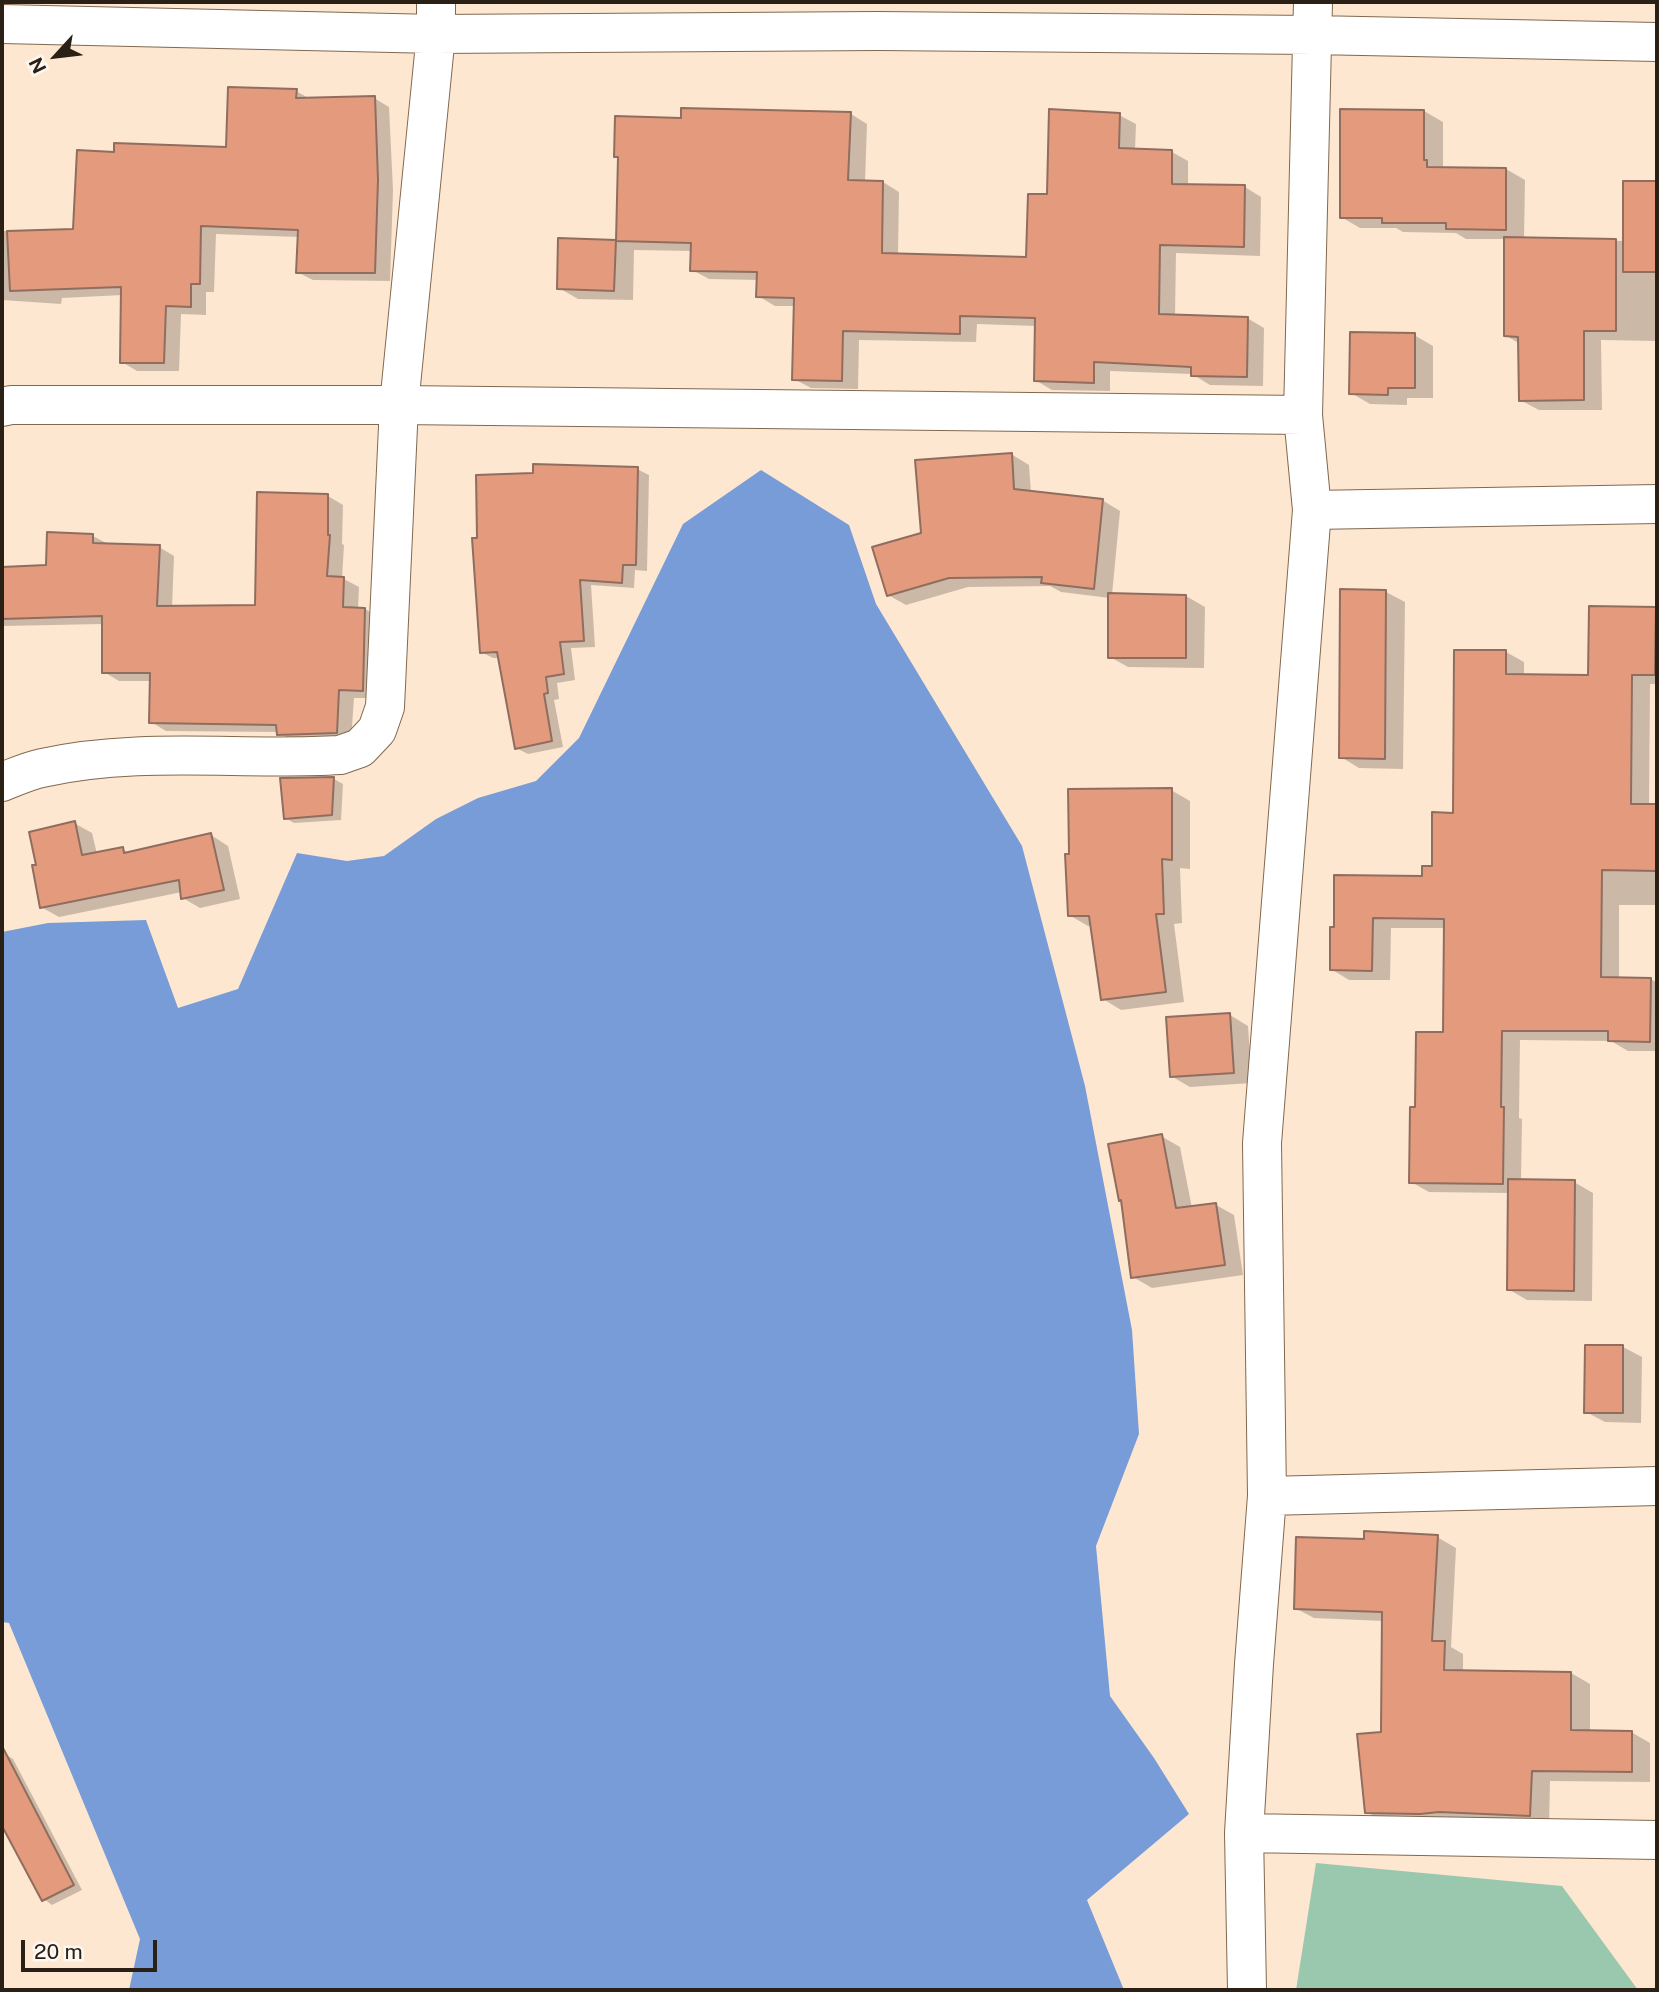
<!DOCTYPE html>
<html>
<head>
<meta charset="utf-8">
<style>
	body { margin:0 }
	#map { position:relative; width:1659px; height:1992px; overflow:hidden; background:#fee7d1; font-family:"Public Sans",sans-serif }
	canvas { display:block }
	.frame { position:absolute; inset:0; border:4px solid #2a2016; pointer-events:none }
	.north { position:absolute; left:21px; top:21px; width:70px; height:70px; -webkit-text-stroke:5px #fdf7f2; paint-order:stroke; rotate:243deg; font-size:19px; font-weight:700; line-height:28px; text-align:center; color:#2a2016 }
	.north::after { content:''; display:block; margin:auto; width:24px; height:32px; background:#2a2016; clip-path:polygon(50% 0,100% 100%,50% 72%,0 100%) }
	.scale { position:absolute; left:21px; top:1940px; width:136px; height:32px; box-sizing:border-box; border:4px solid #2a2016; border-top:0; padding-left:9px; font-size:21px; line-height:24px; white-space:nowrap; color:#2a2016; -webkit-text-stroke:5px #fdf7f2; paint-order:stroke }
</style>
</head>
<body>
<div id="map">
<canvas width="1659" height="1992"></canvas>
<div class="frame"></div>
<div class="north">N</div>
<div class="scale">20 m</div>
</div>
<script>
const c = document.querySelector('canvas').getContext('2d');
c.lineJoin = 'round';
function paint(path, color) {
  c.fillStyle = color;
  c.fill(path, 'evenodd');
}
function stroke(path, color, width, dash) {
  c.strokeStyle = color;
  c.lineWidth = width;
  c.lineCap = dash ? 'butt' : 'round';
  c.setLineDash(dash || []);
  c.stroke(path);
}
const green = new Path2D(`
	M1316,1863L1562,1886L1638,1990H1296Z`);
const water = new Path2D(`
	M761,470L849,525L876,604L1022,846L1085,1086L1132,1330L1139,1434L1096,1546L1110,1696L1154,1758L1189,1814L1087,1900L1124,1990H129L140,1939L9,1623L2,1622V932L48,923L146,920L178,1008L238,989L297,853L347,861L384,856L436,819L478,798L536,781L579,738L683,524Z`);
const shadow = new Path2D(`
	M296,91L312,100L374,98L389,107L393,190L390,281L313,280L297,272L299,237L216,234L214,292H206V315L181,314L179,371H137L122,362L123,295L62,298L61,304L2,300V231H75L116,154L228,148Z
	M1424,111L1443,122V169H1506L1525,180L1524,239L1625,241V182L1657,183V341L1601,340L1602,410H1539L1520,400V344L1505,335L1506,239H1466L1456,233L1403,232L1396,228H1360L1341,217Z
	M851,114L867,124L865,182H883L899,192L898,255L1028,259L1049,196L1119,115L1136,124L1135,151L1172,152L1188,161V186L1245,187L1261,197L1260,256L1176,253L1175,317L1247,318L1264,328L1263,386L1210,385L1192,374L1110,371V391L1052,390L1035,380L1036,326L977,324L976,342L859,340L858,389L811,388L794,379L796,306H775L758,296V280L709,279L692,270L693,251L634,250L633,300L578,299L559,288L616,242L618,243L620,158L615,156L683,120Z
	M1414,335L1433,346V398H1407V405L1370,404L1351,393Z
	M1011,454L1029,465L1031,493L1102,500L1120,511L1112,595L1186,596L1205,607L1204,668L1128,667L1110,657V598L1061,592L1050,586L968,587L906,605L888,595L922,534Z
	M637,469L649,475L647,571L635,570L634,588L591,585L595,647L571,648L575,680L557,683L559,699L554,700L563,747L528,754L516,748L499,658H493L481,652Z
	M328,496L343,505L342,544L344,545L342,578L359,587L358,609H365L380,618L378,698H354L351,741L294,742L279,732L166,731L151,722V681H119L104,672L103,624L2,626V569L48,566L93,536L108,544L159,547L174,556L172,608L257,607Z
	M1386,592L1405,602L1403,769L1359,768L1341,757Z
	M1655,609L1657,610V684H1650L1649,806H1657V905H1619V979H1651L1657,983V1051H1628L1611,1041L1520,1040L1519,1118L1522,1119L1521,1181L1574,1182L1593,1193L1592,1301L1527,1300L1508,1289L1509,1193L1429,1192L1411,1182L1417,1108L1445,1034L1446,928H1391L1390,980H1349L1331,969L1332,929L1423,878L1433,868L1455,814L1506,652L1524,662V676L1589,677Z
	M334,779L343,784L341,820L294,823L285,818Z
	M1171,790L1190,801V869L1180,868L1182,923L1174,924L1184,1002L1121,1010L1103,999L1092,926H1088L1069,915Z
	M74,823L92,833L97,854L122,849L130,854L211,835L228,846L240,899L200,908L183,898L182,892L59,917L41,907L38,866Z
	M1230,1015L1248,1026L1252,1083L1190,1087L1171,1076Z
	M1161,1136L1180,1147L1192,1208L1216,1205L1234,1215L1243,1275L1152,1288L1133,1277Z
	M1623,1347L1642,1357L1641,1423L1605,1422L1586,1412Z
	M1437,1537L1456,1548L1451,1647L1463,1654V1672L1571,1673L1590,1684V1732H1631L1650,1743V1782L1550,1781L1549,1826L1385,1823L1367,1812L1382,1733L1384,1621L1314,1618L1295,1608L1365,1541Z
	M5,1754L13,1759L82,1890L52,1905L44,1899L2,1822V1755Z`);
const building = new Path2D(`
	M228,87L297,89L296,98L375,96L378,180L375,273H296L298,230L201,226L200,284H191V307L166,306L164,363H120L121,287L10,291L7,231L73,229L77,150L114,152V143L226,147Z
	M681,108L851,112L848,180L883,181L882,253L1026,257L1028,194H1047L1049,109L1120,113L1119,148L1172,150V184L1245,185L1244,247L1160,245L1159,314L1248,317L1247,377L1191,376V367L1094,362V383L1034,381L1035,318L960,316V334L843,331L842,381L792,380L794,298L756,297L757,272L690,271L691,243L616,241L618,157H614L615,116L681,118Z
	M1340,109L1424,110V160H1427V167L1506,168V230L1446,229V223H1382V218H1340Z
	M1623,181H1657V272H1623Z
	M1504,237L1616,239V331H1584V400L1519,401L1518,337L1504,336Z
	M558,238L616,240L614,291L557,289Z
	M1350,332L1415,333V388H1388V395L1349,394Z
	M1012,453L1014,489L1103,499L1094,589L1041,583L1042,577L949,578L887,596L872,547L921,533L915,460Z
	M533,464L638,467L636,565H623L622,583L580,580L584,641L560,642L564,674L546,677L548,693L544,694L552,741L515,749L497,652L480,653L472,538H477L476,475L533,473Z
	M257,492L328,494V535H330L327,576L344,577L343,607L365,608L363,691L339,690L337,733L277,735L276,725L149,723L150,673H102V616L2,619V567L46,565L47,532L93,534V543L160,545L157,606L255,605Z
	M1340,589L1386,590L1385,759L1339,758Z
	M1108,593L1186,595V658H1108Z
	M1589,606L1656,607L1655,675H1632L1631,804H1657V871L1602,870L1601,977L1651,978L1650,1042L1608,1041V1031H1502L1501,1107H1504L1503,1184L1409,1183L1410,1107H1415L1416,1032H1443L1444,919L1373,918L1372,971L1330,970V927H1334V875L1422,876V866H1432V812L1453,813L1454,650H1506V674L1588,675Z
	M334,777L332,815L284,819L280,778Z
	M1172,788V860L1162,859L1164,914H1156L1166,992L1101,1000L1089,916H1068L1065,854H1069L1068,789Z
	M75,821L82,855L123,847L124,853L211,833L224,890L181,899L179,880L40,908L32,865H36L29,832Z
	M1230,1013L1234,1073L1170,1077L1166,1017Z
	M1162,1134L1176,1208L1216,1203L1225,1265L1131,1278L1121,1200L1119,1201L1108,1144Z
	M1508,1179L1575,1180L1574,1291L1507,1290Z
	M1585,1345H1623V1413H1584Z
	M1364,1531L1438,1535L1432,1641H1445L1444,1670L1571,1672V1730L1632,1731V1772L1532,1771L1530,1816L1439,1812L1420,1814L1365,1813L1357,1734L1381,1732L1382,1612L1294,1609L1296,1537L1364,1539Z
	M2,1746L74,1885L42,1901L2,1826Z`);
const minor = new Path2D(`
	M2,24L436,34L878,31L1313,35L1657,42
	M2,407L11,405H399L1303,415
	M1312,510L1657,504
	M2,782C15,777 28,771 42,768C140,746 241,761 340,755L360,748L377,730L385,707L399,405L436,34V2
	M1267,1496L1657,1486
	M1244,1833L1657,1840
	M1247,1990L1244,1833L1254,1664L1267,1496L1262,1143L1312,510L1303,415L1313,2`);
paint(green, '#9ac8af');
paint(water, '#779cd7');
paint(shadow, '#0003');
paint(building, '#e49b7d');
stroke(building, '#8f6d5f', 2);
stroke(minor, '#81684f', 40);
stroke(minor, '#fff', 38);
</script>
</body>
</html>
